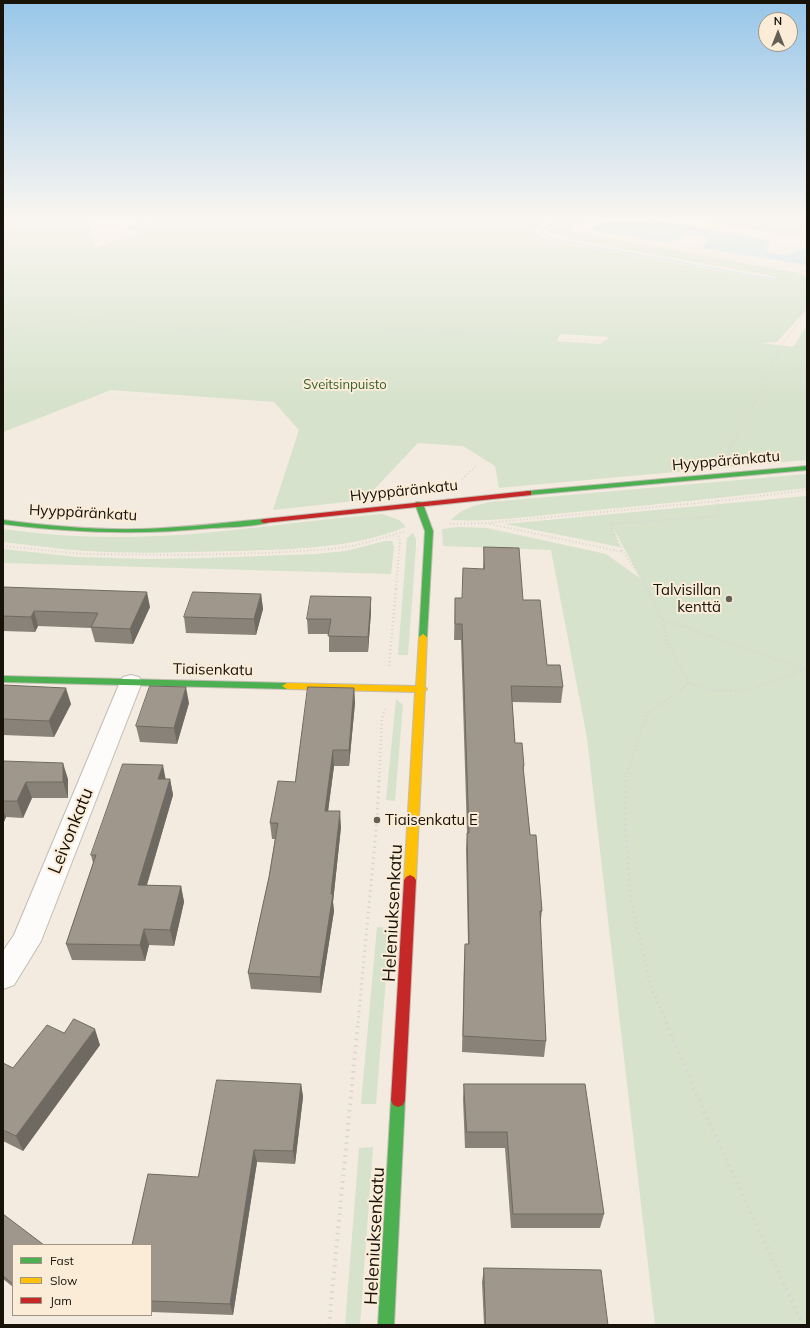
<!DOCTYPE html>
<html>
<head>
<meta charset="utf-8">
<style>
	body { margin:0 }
	#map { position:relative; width:810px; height:1328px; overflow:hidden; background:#f3ebdf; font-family:Mulish,sans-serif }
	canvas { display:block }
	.frame { position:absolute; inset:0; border:4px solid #17130b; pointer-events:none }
	.legend { position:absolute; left:12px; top:1244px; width:140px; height:72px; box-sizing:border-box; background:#fbecd7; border:1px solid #a09585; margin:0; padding:5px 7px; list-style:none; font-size:12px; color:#17130b }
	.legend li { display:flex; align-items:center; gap:8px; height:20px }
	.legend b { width:20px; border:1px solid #a09585 }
	.north { position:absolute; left:758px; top:12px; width:40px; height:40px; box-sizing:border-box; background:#fbecd7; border:1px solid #a09585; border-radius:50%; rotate:0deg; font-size:11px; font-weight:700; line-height:16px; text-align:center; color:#17130b }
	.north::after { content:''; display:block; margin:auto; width:14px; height:18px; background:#645f55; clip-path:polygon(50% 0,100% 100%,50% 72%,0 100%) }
</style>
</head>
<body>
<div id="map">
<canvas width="810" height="1328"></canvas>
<div class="frame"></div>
<ul class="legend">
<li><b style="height:5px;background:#4caf50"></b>Fast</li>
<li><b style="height:5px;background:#ffc107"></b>Slow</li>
<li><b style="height:5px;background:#c62828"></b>Jam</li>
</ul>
<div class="north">N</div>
</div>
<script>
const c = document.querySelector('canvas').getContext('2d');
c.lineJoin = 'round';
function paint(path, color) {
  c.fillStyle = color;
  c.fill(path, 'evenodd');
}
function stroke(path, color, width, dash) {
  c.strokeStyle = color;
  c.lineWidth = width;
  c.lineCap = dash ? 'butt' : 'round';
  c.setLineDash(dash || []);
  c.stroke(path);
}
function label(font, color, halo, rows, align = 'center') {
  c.font = font + ' Mulish,sans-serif';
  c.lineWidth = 4;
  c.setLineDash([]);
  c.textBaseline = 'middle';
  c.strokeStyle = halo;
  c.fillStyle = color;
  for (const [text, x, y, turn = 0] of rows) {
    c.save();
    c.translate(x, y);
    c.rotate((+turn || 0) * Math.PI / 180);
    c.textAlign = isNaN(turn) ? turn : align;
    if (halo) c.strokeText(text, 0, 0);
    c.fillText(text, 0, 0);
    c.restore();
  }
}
const green = new Path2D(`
	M3,219H88L95,248L141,232L121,230L139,222L151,224L164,219H552L533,231L538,236L562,243L772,280L777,277L579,241L552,234L546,230L563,219H587L569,231L798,273L807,278V309L777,342L762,343L793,347L807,325V460L499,488L495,466L463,446L418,443L364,500L273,510L299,430L274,402L111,390L6,431L3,434ZM560,334L608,337V338L600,344L557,341Z
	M689,219H807V239Z
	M807,474V488C730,497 653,505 575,512C534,516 493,522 451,520C464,507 474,506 490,502Z
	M807,496V1325H655L587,738L551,550L443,546L442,529L458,527L487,528L606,554L641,579L613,528L620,547L505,524Z
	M382,514L399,520L406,527C350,549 295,549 236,551C179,552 120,555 63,549C43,547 23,544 3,542V529C39,534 76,537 112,537C203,538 293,521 382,514Z
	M413,533L416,539V546L408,655H398L407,538Z
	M385,541H392L394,547L391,574L3,563V549L77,557L149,559L207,558L316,554L346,551Z
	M396,699L403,705L395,801L386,800Z
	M377,927L390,928L376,1104H361Z
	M373,1147L360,1325H345L359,1148Z`);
const water = new Path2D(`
	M607,219H651L770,240L766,248L769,253L786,255L807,248V265L702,248L709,239L699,236L685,235L668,243L587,230Z`);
const stream = new Path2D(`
	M557,219H562L543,231L548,235L557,239L777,279L775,280L556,241L546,237L539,231Z`);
const pathFar4 = new Path2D(`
	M597,219L575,231L807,273
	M782,219L807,223
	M3,332L41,323L81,319L118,321L192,331L298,323L590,341L721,342L807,348
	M770,374L807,370
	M737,436L754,405L781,345L807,312`);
const pathFar3 = new Path2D(`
	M726,456L737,435
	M462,479L476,466
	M450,524L487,523L718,501L807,490
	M490,524L623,552
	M3,546L84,554L181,555L267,553L331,549L357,545L406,531
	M396,589L400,541L398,534
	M647,589L642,579L623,552L610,524L719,516L717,495`);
const pathFar2 = new Path2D(`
	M646,588L662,619L668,644L689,683C729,700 767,687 804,669
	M662,619L807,670
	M389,666L396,588
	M379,781L382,718L385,709
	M626,781V775L647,714L689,683`);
const pathFar1 = new Path2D(`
	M626,780L625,820L630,895L650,984L667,1023
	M358,1023L377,820L379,780`);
const path = new Path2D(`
	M666,1022L703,1109L803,1325
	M329,1325L358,1022`);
const street = new Path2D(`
	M131,675L139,677L142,682L41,941L14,985L3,989V951L14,935L120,682L123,677Z`);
const fast = new Path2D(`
	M807,466V470L528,495L524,493L528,491Z
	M416,502H419L423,504L433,531L427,637L423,640L419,637L425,531L415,504Z
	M264,519L268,521L267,523C249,527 230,527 212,528C142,535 73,533 3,524V520C48,526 94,530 140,529C181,528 223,523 264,519Z
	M3,676L287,683L292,686L287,689L3,682Z
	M398,1093L403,1095L405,1100L394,1325H378L391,1100L393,1095Z`);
const slow = new Path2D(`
	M423,634L427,637L425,687L427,689L425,691L416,880L414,883L410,885L406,883L404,880L415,692L287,689L282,686L287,683L416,686L419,637Z`);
const jam = new Path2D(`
	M528,491H531V495L264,523L260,521L264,519Z
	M410,875L414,877L416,880L405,1100L403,1105L398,1107L393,1105L391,1100L404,880L406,877Z`);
const wall = new Path2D(`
	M484,547L523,600L547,665L563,687L561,703L512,702L515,743L524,766L523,773L530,835L542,911L540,926L546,1041L544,1057L462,1052L464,960L465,944H468L466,849L467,833L461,640H454L455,598H462L483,569Z
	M3,587L150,607L133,644L95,642L91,628L38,626L35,632L3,631Z
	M261,594L263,609L256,635L186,633L184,617Z
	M371,597V612L368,652H329V634H308L307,619Z
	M3,685L71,704L54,737L3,735Z
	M354,688L355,703L349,766H334L328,811L341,827L333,902L334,911L321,993L251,989L248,973L269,877L275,839H272L270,823L295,782Z
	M189,703L177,744L140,742L136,726Z
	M3,761L68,779V798H32L23,818L6,817L3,824Z
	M166,779H170L173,795L147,885L181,886L184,902L174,946L149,945L145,961L72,960L66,944L93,863L91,855Z
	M64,1033L100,1045L23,1151L3,1141V1063L13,1068Z
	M301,1084L303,1097L295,1164L257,1162L233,1315L151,1312V1245L198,1177Z
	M464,1084L604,1214L600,1228H511L505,1148H465L463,1099Z
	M3,1214L13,1245V1287L3,1279Z
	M484,1268L608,1325H484L482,1282Z`);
const shadedWall = new Path2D(`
	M147,592L150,607L133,644L130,629Z
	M261,594L263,609L256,635L254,619Z
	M371,597V612L368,652V637Z
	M34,611L38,626L35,632L31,617Z
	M186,687L189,703L177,744L174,728Z
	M66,688L71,704L54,737L49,721Z
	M354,688L355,703L349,766V750Z
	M333,750L334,766L326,827L325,811Z
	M63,763L68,779V798L63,782Z
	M163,765L166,781L158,779Z
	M170,779L173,795L142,901L138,885Z
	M26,782L32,798L23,818L17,801Z
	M3,809L6,817L3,824Z
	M340,811L341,827L333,902L334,911L321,993L320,977L331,894Z
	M181,886L184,902L174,946L170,930Z
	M144,929L149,945L145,961L140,945Z
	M95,1029L100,1045L23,1151L16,1136Z
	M301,1084L303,1097L295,1164L293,1151Z
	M254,1150L257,1162L233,1315L230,1304Z`);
const building = new Path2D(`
	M484,547L519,548L523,600H540L547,665H560L563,687L511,686L515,743H522L524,766H523L530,835H536L542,911H540L546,1041L463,1036L465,944H469L467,833H469L462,624H455V598H462L463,568L484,569Z
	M3,587L147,592L130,629L91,627L98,613L34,611L31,617L3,616Z
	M193,592L261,594L254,619L184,617Z
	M311,596L371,597L368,637L328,636L331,619H307Z
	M3,685L66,688L49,721L3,719Z
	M150,686L186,687L174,728L136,726Z
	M308,687L354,688L349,750H333L325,811H340L331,894H333L320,977L248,973L269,877L278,823H270L278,781L295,782Z
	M3,761L63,763V782H26L17,801H3Z
	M123,764L163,765L158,779H170L138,885L181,886L170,930L144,929L140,945L66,944L96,855H91Z
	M74,1019L95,1029L16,1136L3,1130V1063L13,1068L47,1025L64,1033Z
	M217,1080L301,1084L293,1151L254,1150L230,1304L151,1301V1245H132L148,1174L198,1177Z
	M464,1084H585L604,1214H513L507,1132H467Z
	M3,1214L44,1245H13V1284L3,1276Z
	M484,1268L601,1270L608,1325H486Z`);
const markers = [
	[729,599,4,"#645f55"],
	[377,820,4,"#645f55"]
];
const farParknames = [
	["Sveitsinpuisto",345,385]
];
const streetNames = [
	["Hyyppäränkatu",726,461,-5],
	["Hyyppäränkatu",404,491,-6],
	["Hyyppäränkatu",83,513,3],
	["Tiaisenkatu",213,670,1]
];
const poiNames = [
	["Talvisillan",721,590],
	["kenttä",721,607],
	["Tiaisenkatu E",385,820,"left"]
];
const nearStreetnames = [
	["Leivonkatu",71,831,-68],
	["Heleniuksenkatu",393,913,-87],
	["Heleniuksenkatu",375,1236,-87]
];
paint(green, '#d6e2cc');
paint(water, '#bfe2ea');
paint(stream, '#bfe2ea');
stroke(street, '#c2bcb3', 2);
stroke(fast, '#c2bcb3', 2);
stroke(slow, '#c2bcb3', 2);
stroke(jam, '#c2bcb3', 2);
stroke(pathFar4, '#d8d5d1', 1.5, [0.5, 1.5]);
stroke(pathFar3, '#d8d5d1', 2, [1, 2.5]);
stroke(pathFar2, '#d8d5d1', 2.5, [1, 3]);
stroke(pathFar1, '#d8d5d1', 3, [1.5, 4]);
stroke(path, '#d8d5d1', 4, [1.5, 5]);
paint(street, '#fdfcfa');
paint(fast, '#4caf50');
paint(slow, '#ffc107');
paint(jam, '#c62828');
paint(wall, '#898278');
paint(shadedWall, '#6f6a61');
paint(building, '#9f978b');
stroke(building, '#6f6a61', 1);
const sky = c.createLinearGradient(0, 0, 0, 405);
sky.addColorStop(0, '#97c6e9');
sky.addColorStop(0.54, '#faf6f1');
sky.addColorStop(1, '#faf6f100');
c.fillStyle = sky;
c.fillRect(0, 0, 810, 405);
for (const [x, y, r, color] of markers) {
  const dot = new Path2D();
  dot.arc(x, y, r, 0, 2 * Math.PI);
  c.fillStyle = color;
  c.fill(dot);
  stroke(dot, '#fbecd7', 1.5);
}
label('13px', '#335f2f', '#fbecd7', farParknames);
label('15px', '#17130b', '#fbecd7', streetNames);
label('15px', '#17130b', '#fbecd7', poiNames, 'right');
label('18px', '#17130b', '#fbecd7', nearStreetnames);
</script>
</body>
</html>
